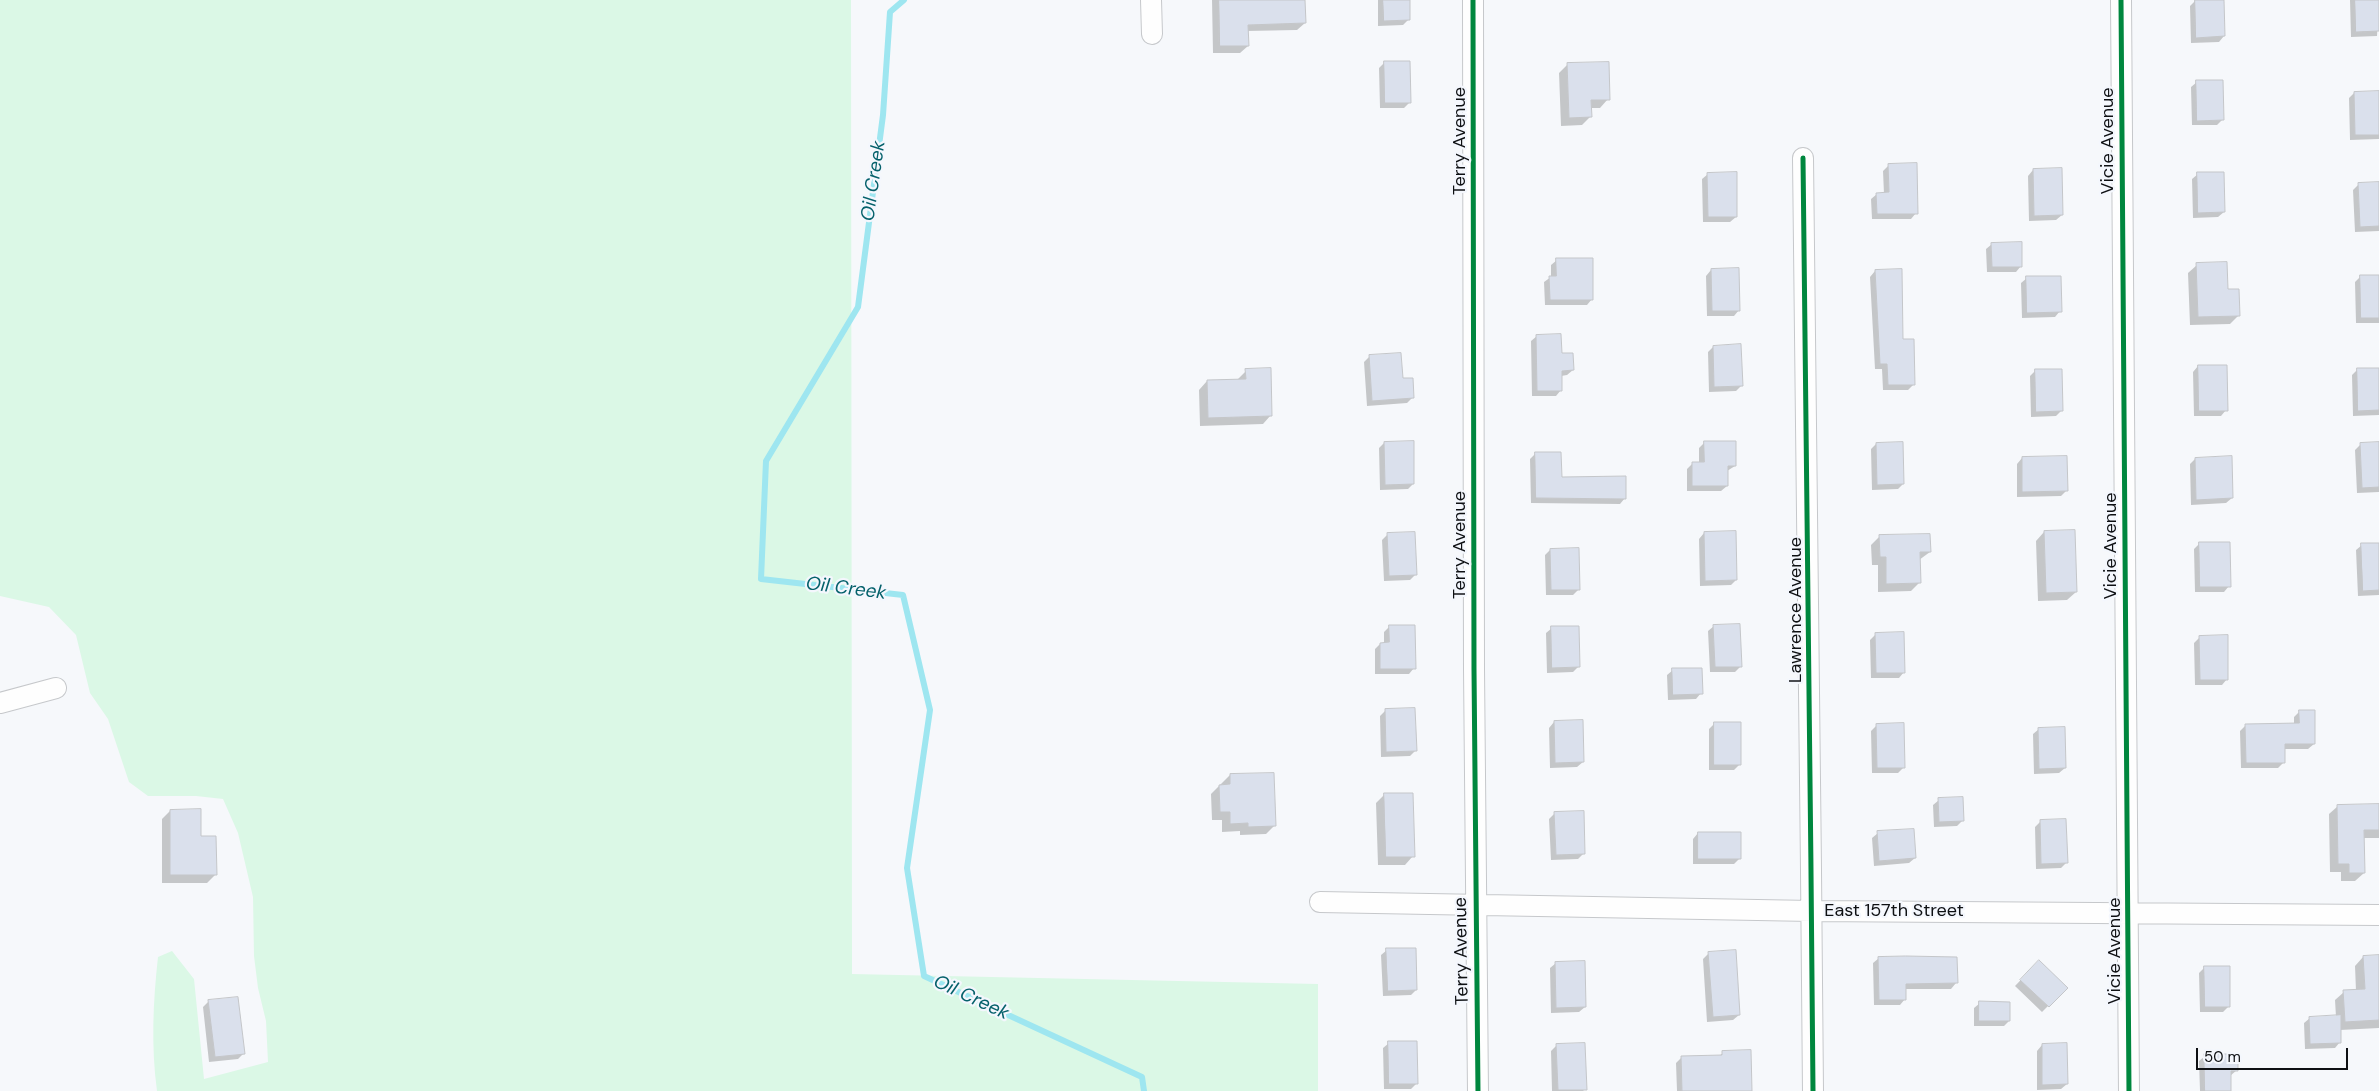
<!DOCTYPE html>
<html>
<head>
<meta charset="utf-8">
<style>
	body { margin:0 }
	#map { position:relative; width:2379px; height:1091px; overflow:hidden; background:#f6f8fb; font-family:"DM Sans",sans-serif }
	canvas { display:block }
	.scale { position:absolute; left:2196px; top:1048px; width:152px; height:22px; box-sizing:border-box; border:2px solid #0e1013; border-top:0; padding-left:6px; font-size:15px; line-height:18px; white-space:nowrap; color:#0e1013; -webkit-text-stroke:4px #f4f7fd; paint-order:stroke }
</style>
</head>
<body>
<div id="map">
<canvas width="2379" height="1091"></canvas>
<div class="scale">50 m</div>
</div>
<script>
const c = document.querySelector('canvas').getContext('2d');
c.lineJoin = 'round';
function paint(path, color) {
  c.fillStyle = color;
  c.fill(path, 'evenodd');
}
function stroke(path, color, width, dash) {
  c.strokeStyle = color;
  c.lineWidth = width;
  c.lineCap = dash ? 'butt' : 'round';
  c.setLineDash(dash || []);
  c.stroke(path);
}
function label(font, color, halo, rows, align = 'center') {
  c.font = font + ' "DM Sans",sans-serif';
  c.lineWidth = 4.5;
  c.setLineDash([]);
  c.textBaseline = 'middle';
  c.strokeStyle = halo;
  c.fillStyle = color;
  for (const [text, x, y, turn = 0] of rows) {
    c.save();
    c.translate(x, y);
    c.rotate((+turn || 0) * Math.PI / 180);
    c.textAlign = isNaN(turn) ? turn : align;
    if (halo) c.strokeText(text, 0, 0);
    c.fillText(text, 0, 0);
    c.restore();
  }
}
const green = new Path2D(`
	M0,0H851L852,974L1318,984V1091H157C151,1046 153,1002 158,957L172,951L194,979L204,1079L268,1062L266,1021L258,988L254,956L253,897L238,833L223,799L196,796H148L129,782L108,719L90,693L76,635L49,607L0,596Z`);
const shadow = new Path2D(`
	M1212,0H1304L1305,23L1297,30L1247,31L1248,46L1240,53H1213Z
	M1378,0H1408L1409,19L1403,25L1378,26Z
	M2196,0H2223L2224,36L2219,42L2191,43L2190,6Z
	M2350,0H2379L2377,36L2351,37Z
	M1384,63L1410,102L1404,108H1380L1379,68Z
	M1568,64L1608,99L1600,108H1590V117L1582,125L1561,126L1559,73Z
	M2197,82L2223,119L2217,125H2192L2191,87Z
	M2379,92V139L2350,140L2349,98L2354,93Z
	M1889,165L1916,213L1911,219H1872L1871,199L1877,194H1884L1883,171Z
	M2033,170L2062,215L2056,220L2029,221L2028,176Z
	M1708,174L1736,217L1730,222H1703L1702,179Z
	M2198,174L2224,212L2218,217L2193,218L2192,179Z
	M2359,184H2379V231L2355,232L2353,190Z
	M1992,244L2021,266L2016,272H1987L1986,249Z
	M1557,260L1592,299L1587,305H1545L1544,282L1551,277V265Z
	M2197,265L2227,290L2238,316L2230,324L2190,325L2188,273Z
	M1711,270L1739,310L1734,316H1707L1706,276Z
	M1875,271L1902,340L1914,384L1908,390H1883L1882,369H1875L1870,277Z
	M2361,276H2379V323H2356L2355,282Z
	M2027,278L2060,311L2055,317L2022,318L2021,283Z
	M1537,336L1560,354L1573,370L1567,375L1561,376V390L1556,396H1532L1531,341Z
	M1713,347L1741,386L1736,391L1709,392L1708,352Z
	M1370,356L1402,379L1413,397L1407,403L1367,406L1364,362Z
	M2198,366L2226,410L2221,416H2194L2193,372Z
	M2358,369H2379V415L2353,416L2352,375Z
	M1246,371L1271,415L1263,424L1200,426L1199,390L1207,381L1237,380Z
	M2035,371L2061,411L2056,416L2031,417L2030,376Z
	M1705,442L1735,466L1727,471V486L1721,491H1687V469L1692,464H1699V448Z
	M1384,443L1413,484L1408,489L1380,490L1379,448Z
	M2379,443V492L2357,493L2355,450L2361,444Z
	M1876,444L1903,484L1898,489L1872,490L1871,449Z
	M1536,453L1560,478L1625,498L1620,504L1531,503L1530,459Z
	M2022,458L2066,491L2061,496L2017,497V464Z
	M2195,459L2232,498L2226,503L2191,505L2190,464Z
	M2044,532L2076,592L2067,600L2038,601L2036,541Z
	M1704,533L1736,580L1731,585L1700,586L1699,539Z
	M1388,534L1415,575L1410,580L1384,581L1382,540Z
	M1880,536L1930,552L1919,560V583L1911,591L1878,592V565H1872L1871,545Z
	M2199,544L2229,586L2224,592H2195L2194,549Z
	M2379,544V595L2358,596L2356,550L2362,545Z
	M1550,550L1579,589L1573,595H1546L1545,555Z
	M1390,626L1414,668L1409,674H1375V649L1380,644H1384V632Z
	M1714,626L1741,666L1735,672H1710L1708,631Z
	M1552,628L1579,666L1573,672L1547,673L1546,633Z
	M1876,634L1904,672L1899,678H1871L1870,640Z
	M2200,637L2227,679L2222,685H2195L2194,643Z
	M1673,670L1701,693L1696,699L1668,700L1667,675Z
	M1385,711L1415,751L1410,756L1381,757L1380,716Z
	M2300,711L2314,744L2308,749H2283L2284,762L2278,768H2241L2240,731L2246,725L2294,724V717Z
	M1554,722L1583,762L1577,767L1550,768L1549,728Z
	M1714,724L1740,764L1734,770H1709V729Z
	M1877,725L1904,767L1898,773H1872L1871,731Z
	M2039,729L2065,768L2059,773L2034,774L2033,734Z
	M1230,775L1275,825L1266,834L1240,835V831L1222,832V820H1212L1211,794Z
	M1385,794L1413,856L1405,865H1378L1376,803Z
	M1939,800L1963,820L1957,826L1934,827L1933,805Z
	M2379,805V838H2363L2364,873L2355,881H2341V872H2330L2329,814L2338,806Z
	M170,811L200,837L216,874L207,883H162V819Z
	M1555,813L1584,853L1578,859L1551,860L1549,819Z
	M2040,822L2066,863L2061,868L2036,869L2035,827Z
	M1698,833L1740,858L1734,864H1693V839Z
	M1878,833L1915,858L1909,863L1874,866L1872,838Z
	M1387,950L1416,990L1411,995L1383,996L1381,955Z
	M1709,953L1739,1015L1733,1020L1707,1022L1703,959Z
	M2379,956V1028L2340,1030V1042L2335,1048L2305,1049L2304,1023L2310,1018L2336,1017L2335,1000L2344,992L2356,991L2355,966L2363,957Z
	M1879,958L1956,983L1951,989H1905V999L1900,1005H1874L1873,963Z
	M2039,961L2066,988L2042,1012L2015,986Z
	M1556,963L1585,1007L1579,1012L1551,1013L1550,968Z
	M2205,967L2229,1006L2223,1012H2200L2199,973Z
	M209,1001L243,1054L238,1059L209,1062L203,1007Z
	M1980,1003L2009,1021L2004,1026H1974V1008Z
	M1389,1043L1417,1083L1411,1089H1384L1383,1048Z
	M1557,1045L1585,1089L1583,1091H1552L1551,1051Z
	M2042,1045L2067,1084L2061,1089L2037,1090V1051Z
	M1723,1053L1751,1091H1677L1676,1063L1682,1057L1719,1056Z
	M2205,1056L2237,1070L2230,1076V1091H2200L2199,1061Z`);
const stream = new Path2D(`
	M904,0L890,12L883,115L858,307L766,461L761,579L903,595L930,710L907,868L924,976L1142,1077L1144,1091`);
const building = new Path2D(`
	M1219,0H1305L1306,23L1248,25L1249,46H1220Z
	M1383,0H1410V20L1384,21Z
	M2195,0H2224L2225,36L2196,38Z
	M2355,0H2379V31L2356,32Z
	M1384,61H1410L1411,103H1385Z
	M1609,62L1610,100H1591L1592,117L1569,118L1567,63Z
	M2196,80H2223L2224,120L2197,121Z
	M2379,91V135H2355L2354,92Z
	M1917,163L1918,214H1877L1876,193L1889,192L1888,164Z
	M2062,168L2063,215L2034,216L2033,169Z
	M1737,172V217H1708L1707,173Z
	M2197,172H2224L2225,212L2198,213Z
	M2379,182V226L2360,227L2358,183Z
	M2022,242V267H1992L1991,243Z
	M1556,258H1593V300H1550L1549,276H1556Z
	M2227,262L2228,289H2239L2240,316L2198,317L2196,263Z
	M1739,268L1740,311H1712L1711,269Z
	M1902,269L1903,339H1914L1915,385H1888L1887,364H1880L1875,270Z
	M2360,275H2379V318H2361Z
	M2026,276H2061L2062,312L2027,313Z
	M1561,334L1562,353H1573L1574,370L1562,371V391H1537L1536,335Z
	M1741,344L1743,386L1714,387L1713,346Z
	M1401,353L1403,378H1413L1414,398L1372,401L1369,355Z
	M2198,365H2227L2228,411H2199Z
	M1271,368L1272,416L1208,418L1207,380L1246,379L1245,369Z
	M2357,368H2379V410L2358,411Z
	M2035,369H2062L2063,411L2036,412Z
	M1414,441V484L1385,485L1384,442Z
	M1704,441H1736V466H1728V486H1692V462H1704Z
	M1903,442L1904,484L1877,485L1876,443Z
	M2379,442V487L2362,488L2360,443Z
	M1535,452H1561L1562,477L1626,476V499L1536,498Z
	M2067,456L2068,491L2022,492V457Z
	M2232,456L2233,498L2196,500L2195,458Z
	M2075,530L2077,592L2046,593L2044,531Z
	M1736,531L1737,580L1705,581L1704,532Z
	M1415,532L1417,575L1389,576L1387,533Z
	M1930,534L1931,552H1920L1921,583L1886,584V557H1880L1879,535Z
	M2199,542H2230L2231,587H2200Z
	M2361,543H2379V590L2363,591Z
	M1579,548L1580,590H1551L1550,549Z
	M1740,624L1742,667H1715L1713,625Z
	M1389,625H1415L1416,669H1380V643L1389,642Z
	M1551,626H1579L1580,667L1552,668Z
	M1904,632L1905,673H1876L1875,633Z
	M2228,635V680H2200L2199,636Z
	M1672,668H1702L1703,694L1673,695Z
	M1415,708L1417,751L1386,752L1385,709Z
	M2299,710H2315V744H2285V763H2246L2245,724L2299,723Z
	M1583,720L1584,762L1555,763L1554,721Z
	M1714,722H1741V765H1714Z
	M1904,723L1905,768H1877L1876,724Z
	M2065,727L2066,768L2039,769L2038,728Z
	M1274,773L1276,826L1248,827V823L1230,824V812H1220L1219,785L1230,784V774Z
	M1384,793H1413L1415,857H1386Z
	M1963,797L1964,821L1939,822L1938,798Z
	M2379,804V830H2364L2365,873H2349V864H2338L2337,805Z
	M201,809V836H216L217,875H170V810Z
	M1584,811L1585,854L1556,855L1554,812Z
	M2066,819L2068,863L2041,864L2040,820Z
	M1914,829L1916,858L1879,861L1877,831Z
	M1698,832H1741V859H1698Z
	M1386,948H1416L1417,990L1388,991Z
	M1736,950L1740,1015L1713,1017L1708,952Z
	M2379,955V1020L2345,1022L2343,990L2365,989L2363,956Z
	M1906,956L1957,957L1958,983L1906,984V1000H1879L1878,957Z
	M2039,960L2068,988L2049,1007L2020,980Z
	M1585,961L1586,1007L1556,1008L1555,962Z
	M2204,966H2230V1007H2205Z
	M238,997L245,1054L215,1057L208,1000Z
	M1979,1001L2010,1002V1021H1979Z
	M2341,1015V1043L2310,1044L2309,1017Z
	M1388,1041H1417L1418,1084H1389Z
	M1585,1043L1587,1090H1558L1556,1044Z
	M2067,1043L2068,1084L2042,1085V1044Z
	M1751,1050L1752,1091H1682L1681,1056L1722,1055V1051Z
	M2204,1054H2238V1071H2231V1091H2205Z`);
const minor = new Path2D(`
	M1151,0L1152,34
	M1473,0L1474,669L1478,1091
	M2121,0L2129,1091
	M1803,158C1808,469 1810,780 1813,1091
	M0,703L56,688
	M1320,902L1812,911L2379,915`);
const cycleway = new Path2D(`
	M1473,0L1474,669L1478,1091
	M2121,0L2129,1091
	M1803,158C1808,469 1810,780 1813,1091`);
const streetNames = [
	["Terry Avenue",1460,141,-90],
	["Vicie Avenue",2108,141,-90],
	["Terry Avenue",1460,545,-90],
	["Vicie Avenue",2111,546,-90],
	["Lawrence Avenue",1796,610,-90],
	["East 157th Street",1894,911],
	["Terry Avenue",1462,951,-91],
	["Vicie Avenue",2115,951,-90]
];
const waterNames = [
	["Oil Creek",874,181,-82],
	["Oil Creek",846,589,7],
	["Oil Creek",971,998,25]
];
paint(green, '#dbf8e6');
paint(shadow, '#0003');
stroke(stream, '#9ee6f0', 6);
paint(building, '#dae0ec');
stroke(building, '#c4c6c9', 1);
stroke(minor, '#c6c8cb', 22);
stroke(minor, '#fefefe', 20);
stroke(cycleway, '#00873e', 5);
label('18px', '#0e1013', '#f4f7fd', streetNames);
label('italic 19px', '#05616b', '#f4f7fd', waterNames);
</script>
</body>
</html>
